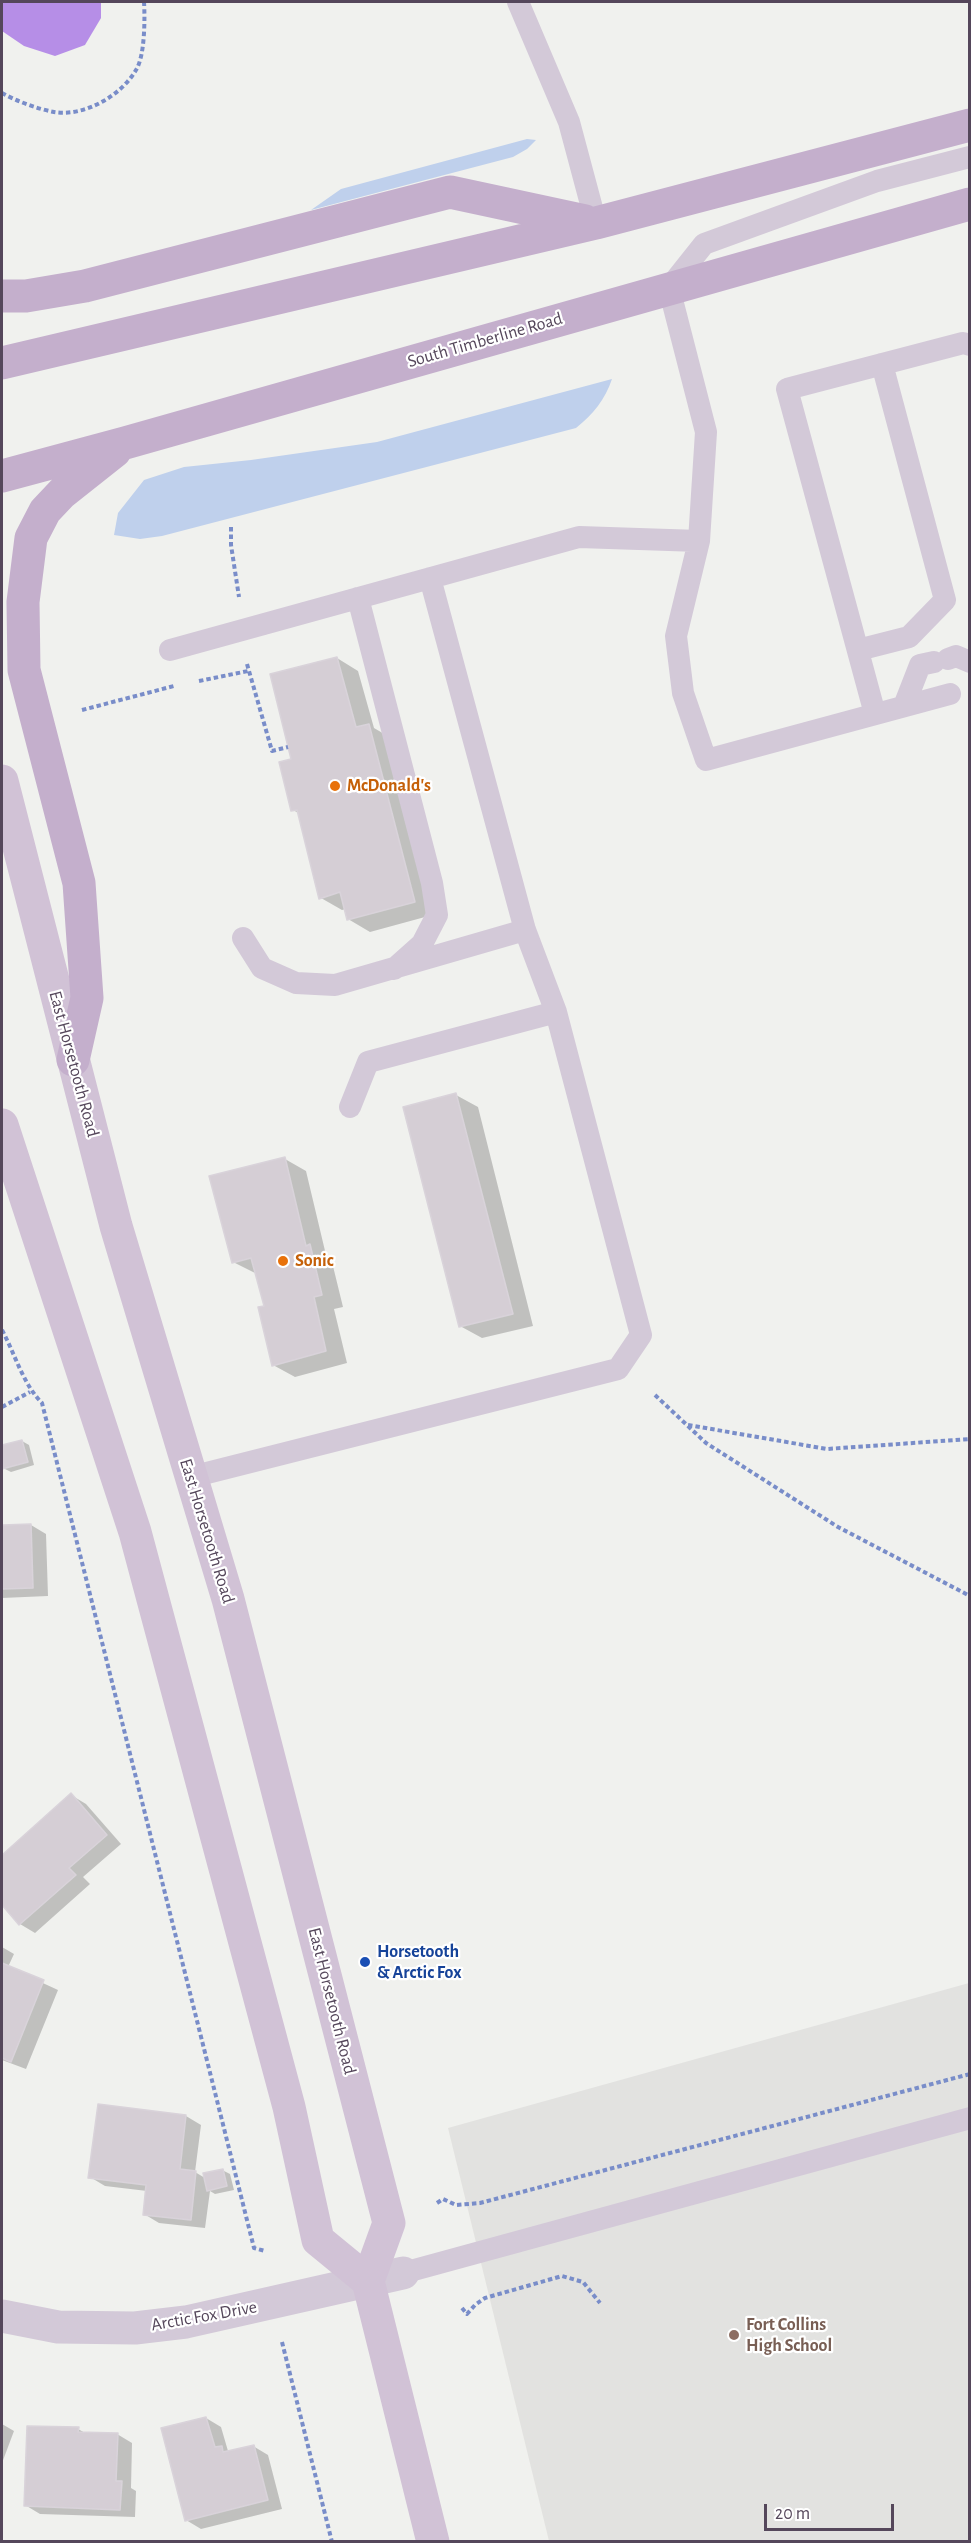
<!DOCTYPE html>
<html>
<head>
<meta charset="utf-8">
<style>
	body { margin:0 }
	#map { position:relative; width:971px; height:2543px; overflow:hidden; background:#f0f1ee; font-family:"Alegreya Sans",sans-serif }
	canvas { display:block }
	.frame { position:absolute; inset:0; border:3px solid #55475b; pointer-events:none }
	.scale { position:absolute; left:764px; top:2504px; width:130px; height:27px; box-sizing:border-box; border:3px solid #55475b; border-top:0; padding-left:8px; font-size:18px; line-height:21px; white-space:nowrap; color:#55475b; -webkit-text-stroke:4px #fff; paint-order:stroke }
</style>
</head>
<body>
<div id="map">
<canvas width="971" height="2543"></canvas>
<div class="frame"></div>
<div class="scale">20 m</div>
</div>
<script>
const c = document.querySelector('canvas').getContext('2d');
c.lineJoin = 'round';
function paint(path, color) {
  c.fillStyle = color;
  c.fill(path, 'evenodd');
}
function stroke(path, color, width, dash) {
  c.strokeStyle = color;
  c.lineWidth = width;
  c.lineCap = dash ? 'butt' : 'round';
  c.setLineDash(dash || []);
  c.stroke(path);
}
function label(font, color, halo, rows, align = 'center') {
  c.font = font + ' "Alegreya Sans",sans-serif';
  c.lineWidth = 4.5;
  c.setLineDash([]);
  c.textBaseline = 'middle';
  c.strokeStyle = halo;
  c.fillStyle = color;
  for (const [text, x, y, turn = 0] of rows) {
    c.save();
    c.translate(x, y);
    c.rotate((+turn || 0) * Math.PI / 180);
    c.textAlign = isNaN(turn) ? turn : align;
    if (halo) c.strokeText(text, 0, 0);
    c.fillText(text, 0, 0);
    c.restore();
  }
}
const education = new Path2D(`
	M969,1983V2541H549L448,2128Z`);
const green = new Path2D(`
	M527,139L536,140L527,149L513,157L311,210L341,189Z
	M612,379C605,400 593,414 576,428L162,536L140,539L114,535L118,513L144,480L184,467L251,460L377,442Z`);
const water = new Path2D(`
	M2,2H101V18L85,45L55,56L24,46L2,31Z`);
const shadow = new Path2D(`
	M337,658L358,671L374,728L391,738L436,914L370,932L348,919L346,909L342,910L321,898L300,814L293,810V760Z
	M456,1095L478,1107L533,1326L482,1338L460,1326Z
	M285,1159L306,1171L326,1255L331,1258L343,1307L334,1309L347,1363L295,1377L273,1365L266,1307L257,1274L233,1262Z
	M22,1441L29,1445L34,1465L11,1472L3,1468L2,1447Z
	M31,1525L46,1534L48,1596L2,1598V1526Z
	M71,1795L86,1804L121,1844L83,1877L90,1884L35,1933L20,1924L2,1903V1857Z
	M2,1947L14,1954L8,1967L58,1990L26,2069L2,2060Z
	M186,2116L201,2125L195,2172L205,2178L222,2170L230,2174L234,2190L215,2194L210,2191L205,2228L159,2223L144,2214L147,2191L105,2186L90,2177Z
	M206,2418L221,2427L228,2451L253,2446L268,2455L282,2509L201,2529L186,2520Z
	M2,2424L14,2431L2,2463Z
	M78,2429L87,2434H117L132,2443L131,2488L136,2491L135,2517L40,2514L25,2505Z`);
const building = new Path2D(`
	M337,657L356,727L369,724L415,902L347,920L340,892L319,899L297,810L291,811L279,762L291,759L270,674Z
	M456,1093L513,1314L459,1327L403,1107Z
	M285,1157L306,1246L310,1244L322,1295L314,1297L326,1351L272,1366L258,1307L264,1306L251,1258L232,1263L209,1176Z
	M22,1440L28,1462L2,1469V1445Z
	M31,1524L33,1588L2,1589V1525Z
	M71,1793L107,1835L69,1868L76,1875L19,1925L2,1905V1855Z
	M2,1963L44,1980L11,2062L2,2058Z
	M98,2104L186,2115L180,2169L196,2171L191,2220L143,2215L146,2185L88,2178Z
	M223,2169L227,2186L207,2191L203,2173Z
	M206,2417L215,2447L222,2446L223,2452L254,2445L268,2500L185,2521L161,2428Z
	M27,2426L79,2427L78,2432L118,2433L116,2481H122L120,2510L24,2506Z`);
const path = new Path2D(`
	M2,93C16,101 38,109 54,112C84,117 121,96 136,70C145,56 145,18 144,2
	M231,527V545L239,597
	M247,664L272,751L288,747
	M199,681L248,671
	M82,710L174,686
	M2,1330C15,1354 23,1384 42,1403L254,2248L265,2251
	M655,1395L706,1443L838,1527L970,1596
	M2,1407L30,1392
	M688,1425L827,1449L970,1439
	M437,2203L443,2199L456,2205L480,2203L970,2074
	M462,2308L467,2314L475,2305L485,2298L562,2276L583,2282L600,2303
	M282,2342L332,2542`);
const service = new Path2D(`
	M518,2L569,122L596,223
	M699,541L676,636L683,693L706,760L950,694
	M358,598L432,883L437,915L422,944L394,969
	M170,650L579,537L699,541L706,432L669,288L704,244L877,181L970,157
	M858,650L909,637L945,600L882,364
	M948,659L956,656L970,662
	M904,706L920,665L934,662
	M875,714L787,389L963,343L970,345
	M243,938L262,968L296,983L335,985L525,930
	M350,1107L368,1062L556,1012
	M191,1477L618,1369L641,1335L556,1012L525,930L430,578
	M403,2273L970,2118`);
const minor = new Path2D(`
	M2,2316L58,2327L135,2328L186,2322L403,2273`);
const secondary = new Path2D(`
	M2,781L116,1226L228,1599L389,2223L368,2281L433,2542
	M2,1125L135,1532L289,2107L318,2240L368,2281`);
const primary = new Path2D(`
	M2,296H26L85,286L450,192L585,221
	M2,363L596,223L970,125
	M2,476L125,443L970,204
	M73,1060L87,998L79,883L24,670L23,602L31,538L45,511L62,493L115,451`);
const markers = [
	[335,786,6,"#e8710a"],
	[283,1261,6,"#e8710a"],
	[365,1962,6,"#1a4fb4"],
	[734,2335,6,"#8d6e63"]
];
const streetNames = [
	["South Timberline Road",485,340,-16],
	["East Horsetooth Road",74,1064,75],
	["East Horsetooth Road",207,1531,73],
	["East Horsetooth Road",332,2001,76],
	["Arctic Fox Drive",204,2316,-10]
];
const foodNames = [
	["McDonald's",347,786],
	["Sonic",295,1261]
];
const transitNames = [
	["Horsetooth",377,1952],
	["& Arctic Fox",377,1973]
];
const educationNames = [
	["Fort Collins",746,2325],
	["High School",746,2346]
];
paint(education, '#e2e2e0');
paint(green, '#bfd0ec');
paint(water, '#b68ee7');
paint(shadow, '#0003');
paint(building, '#d5ced5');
stroke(building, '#d9d3da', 1.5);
stroke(path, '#798dc9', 4, [4.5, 3]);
stroke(service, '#d3c9d8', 22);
stroke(minor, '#d3c9d8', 33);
stroke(secondary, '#d1c2d6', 33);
stroke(primary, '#c4afcc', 33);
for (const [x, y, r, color] of markers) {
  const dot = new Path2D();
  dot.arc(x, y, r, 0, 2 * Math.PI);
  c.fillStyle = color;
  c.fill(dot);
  stroke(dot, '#fff', 2);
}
label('18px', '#55475b', '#fff', streetNames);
label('bold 18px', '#c56008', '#fff', foodNames, 'left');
label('bold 18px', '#164399', '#fff', transitNames, 'left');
label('bold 18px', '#785e54', '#fff', educationNames, 'left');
</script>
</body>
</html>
